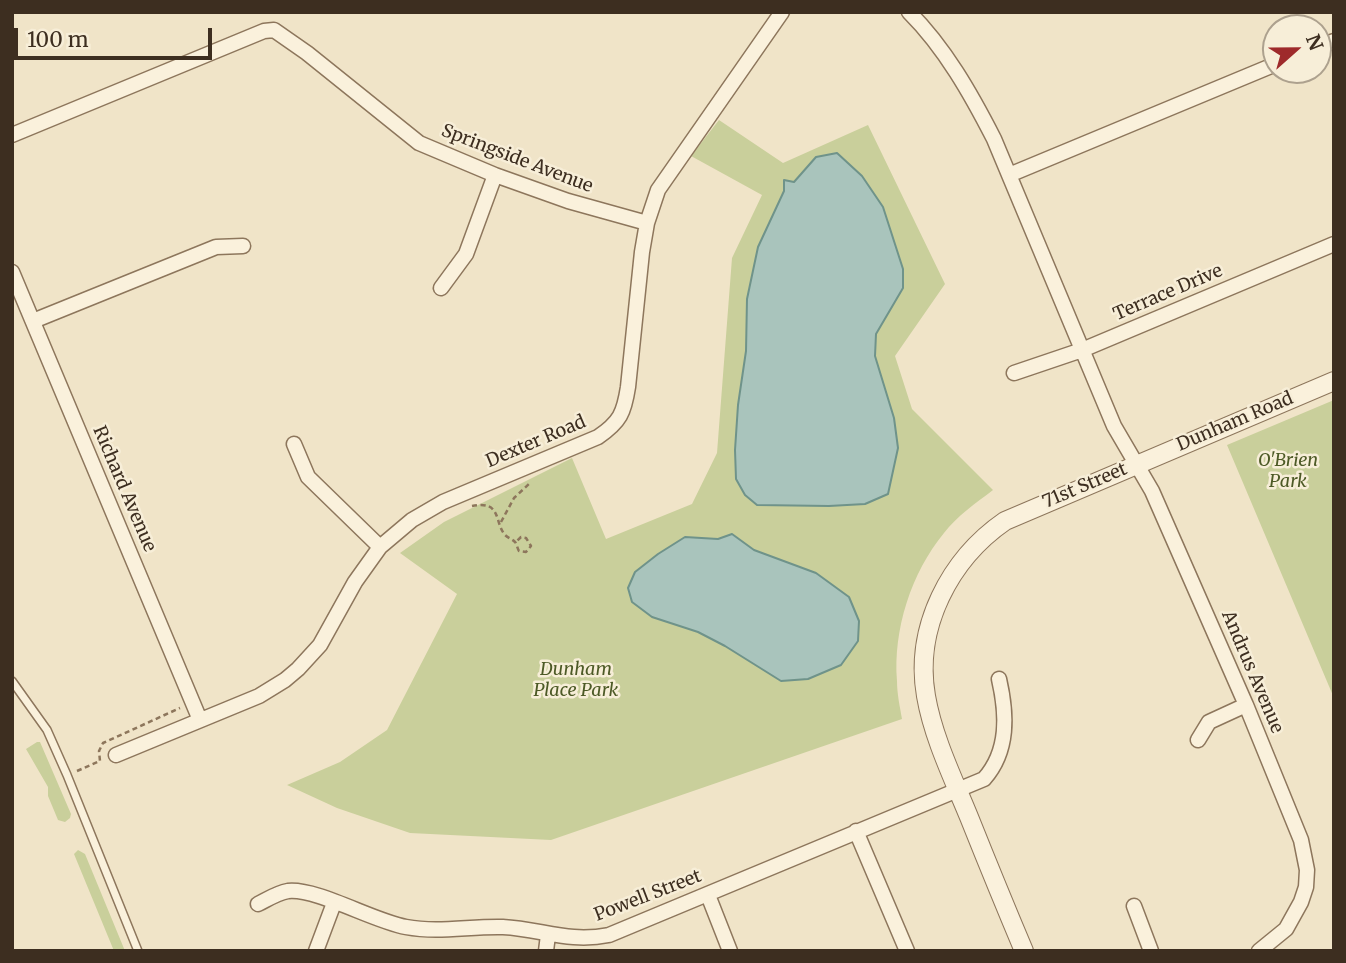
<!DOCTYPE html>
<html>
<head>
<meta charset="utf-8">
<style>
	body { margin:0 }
	#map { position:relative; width:1346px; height:963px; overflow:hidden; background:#f0e4c8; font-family:Merriweather,serif }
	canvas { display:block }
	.frame { position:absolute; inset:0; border:14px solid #3d2e20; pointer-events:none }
	.north { position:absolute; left:1262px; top:14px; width:70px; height:70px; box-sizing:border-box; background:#f7eed8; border:2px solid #ada18e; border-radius:50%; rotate:69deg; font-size:19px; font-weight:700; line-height:28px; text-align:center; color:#3d2e20 }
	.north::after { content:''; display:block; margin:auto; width:24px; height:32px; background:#9e2a2b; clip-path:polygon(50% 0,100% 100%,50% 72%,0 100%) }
	.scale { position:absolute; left:14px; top:28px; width:198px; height:32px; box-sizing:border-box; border:4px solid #3d2e20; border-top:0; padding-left:9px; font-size:21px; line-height:24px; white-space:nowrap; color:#3d2e20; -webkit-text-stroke:5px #f7eed8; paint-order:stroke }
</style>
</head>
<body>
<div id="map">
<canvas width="1346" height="963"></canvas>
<div class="frame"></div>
<div class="north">N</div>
<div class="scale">100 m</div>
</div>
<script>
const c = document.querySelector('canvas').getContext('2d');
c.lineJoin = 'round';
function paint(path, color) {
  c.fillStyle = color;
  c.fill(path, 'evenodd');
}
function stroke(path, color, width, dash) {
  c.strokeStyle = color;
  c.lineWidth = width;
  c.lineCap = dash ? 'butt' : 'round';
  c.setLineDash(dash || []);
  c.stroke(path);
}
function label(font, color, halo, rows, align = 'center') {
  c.font = font + ' Merriweather,serif';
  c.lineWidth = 5;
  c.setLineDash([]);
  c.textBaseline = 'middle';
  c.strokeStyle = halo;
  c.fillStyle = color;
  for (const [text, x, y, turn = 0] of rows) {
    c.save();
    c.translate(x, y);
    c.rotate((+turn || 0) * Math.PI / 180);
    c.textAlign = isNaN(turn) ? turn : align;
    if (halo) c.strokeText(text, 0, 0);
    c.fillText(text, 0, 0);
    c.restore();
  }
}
const green = new Path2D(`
	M719,120L783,163L868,125L945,284L895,356L912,409L993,490C976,503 957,516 944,533C911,573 893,630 897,681C897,694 900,707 902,719L551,840L410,833L337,808L287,785L340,762L387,730L457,594L400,553L444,522L572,458L606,539L692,504L717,453L732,258L762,195L691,156Z
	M1334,400V698L1227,445Z
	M37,742H40L71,814L70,818L65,822L58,820L48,796V787L26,749Z
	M78,850L85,854L125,951H114L74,854Z`);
const water = new Path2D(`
	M837,153L862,176L883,207L903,269V288L876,334L875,356L894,418L898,448L888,494L865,504L829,506L757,505L745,495L736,479L735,450L738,405L746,351L747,299L758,247L784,191V180L794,182L816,157Z
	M732,534L754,550L816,573L849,597L859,621L858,641L841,665L808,679L781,681L725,646L698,632L652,617L632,602L628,588L635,572L658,554L685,537L718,539Z`);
const path = new Path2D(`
	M472,506C502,500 494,522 505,535C508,538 512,539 515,542C517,544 517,548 519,551L526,552L531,546L526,538L521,537L516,542
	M501,522L514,498L530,483
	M77,771L100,761L99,751L103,743L180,708`);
const service = new Path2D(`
	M12,681L47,730L67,775L138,951`);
const minor = new Path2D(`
	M909,12C945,48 971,94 994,139L1114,426L1152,491L1246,705L1301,840L1307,870L1306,887L1301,902L1286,929L1259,951
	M1318,47L1334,41
	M12,135L264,31L274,30L307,53L419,143L495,175L568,201L647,223
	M1009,175L1276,64
	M12,272L200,720
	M441,288L466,254L495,175
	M33,321L216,247L243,246
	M1014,373L1082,350L1334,244
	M294,444L308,477L380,547
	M1198,740L1209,722L1246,705
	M116,755L259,696L285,680L298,669L320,645L355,582L380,547L412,520L443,502L598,437C620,422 624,413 628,387L642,252L647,223L658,190L782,12
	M856,831L907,951
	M708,895L730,951
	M258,904C268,899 277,893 288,891C317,888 373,921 406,927C439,933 470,926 503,927C542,929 568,943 609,935L984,779C1009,751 1007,714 999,679
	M1134,906L1151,951
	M316,951L334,903
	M546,951L548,935`);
const tertiary = new Path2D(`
	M1024,951C1005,906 987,862 969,817C953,778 933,737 926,696C914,627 950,559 1005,521L1334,381`);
const streetNames = [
	["Springside Avenue",517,159,21],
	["Terrace Drive",1168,293,-23],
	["Dunham Road",1235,422,-23],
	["Dexter Road",536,442,-23],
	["71st Street",1085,486,-23],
	["Richard Avenue",124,489,67],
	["Andrus Avenue",1252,672,67],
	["Powell Street",648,896,-21]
];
const parkNames = [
	["O'Brien",1288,461],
	["Park",1288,482],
	["Dunham",576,670],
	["Place Park",576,691]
];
paint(green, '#c9cf9b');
paint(water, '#a9c4bc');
stroke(water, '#6f938a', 2);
stroke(service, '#8d765c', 10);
stroke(minor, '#8d765c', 17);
stroke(tertiary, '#8d765c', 20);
stroke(path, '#8d765c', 2.5, [5, 3.5]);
stroke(service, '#faf1dc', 7);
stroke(minor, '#faf1dc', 14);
stroke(tertiary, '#faf1dc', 18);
label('18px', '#3d2e20', '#f7eed8', streetNames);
label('italic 18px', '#4d5a26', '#f7eed8', parkNames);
</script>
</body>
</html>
